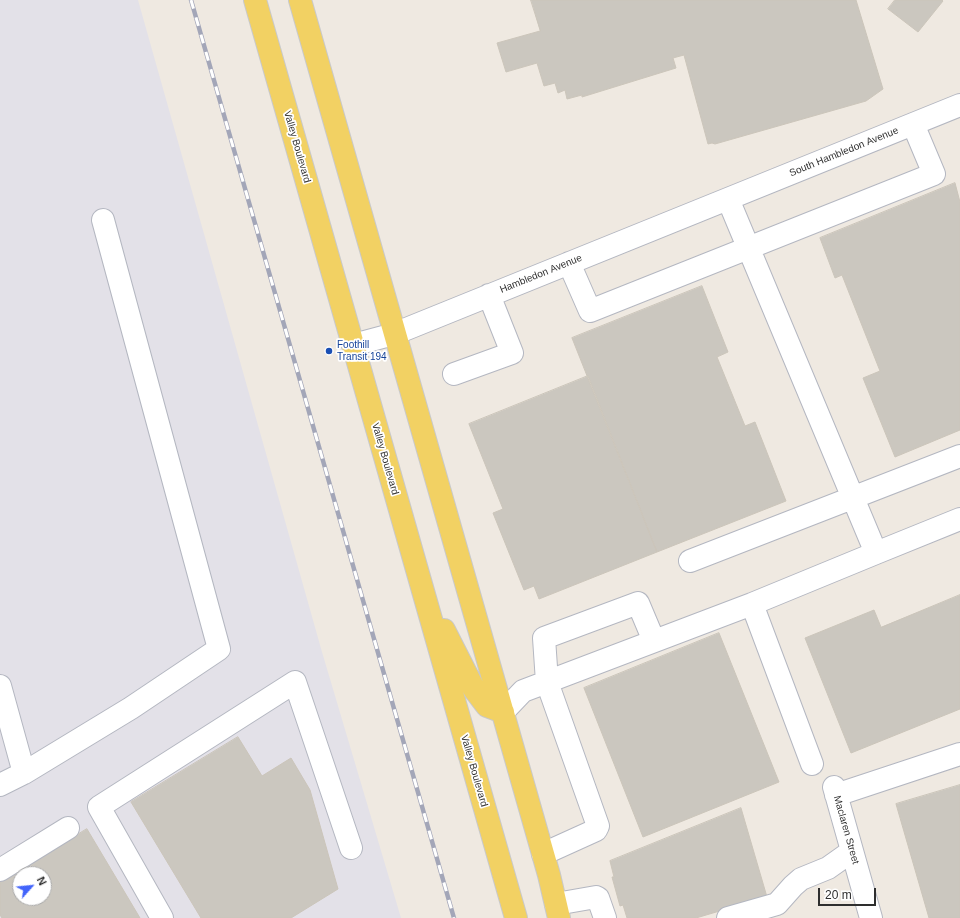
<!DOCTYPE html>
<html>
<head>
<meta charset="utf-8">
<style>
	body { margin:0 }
	#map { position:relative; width:960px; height:918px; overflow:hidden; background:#efe9e1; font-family:Arial,sans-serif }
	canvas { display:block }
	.north { position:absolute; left:12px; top:866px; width:40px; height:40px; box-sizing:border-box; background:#fff; border:1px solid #ababab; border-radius:50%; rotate:63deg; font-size:11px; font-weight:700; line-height:16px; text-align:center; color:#2e2e2e }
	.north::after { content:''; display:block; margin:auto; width:14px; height:18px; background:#4264fb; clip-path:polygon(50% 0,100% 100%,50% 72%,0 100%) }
	.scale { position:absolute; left:818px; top:888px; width:58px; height:18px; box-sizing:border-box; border:2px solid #2e2e2e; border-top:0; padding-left:5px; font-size:12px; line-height:14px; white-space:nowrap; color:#2e2e2e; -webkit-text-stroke:3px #fff; paint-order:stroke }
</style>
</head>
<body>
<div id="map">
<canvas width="960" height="918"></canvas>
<div class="north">N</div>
<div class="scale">20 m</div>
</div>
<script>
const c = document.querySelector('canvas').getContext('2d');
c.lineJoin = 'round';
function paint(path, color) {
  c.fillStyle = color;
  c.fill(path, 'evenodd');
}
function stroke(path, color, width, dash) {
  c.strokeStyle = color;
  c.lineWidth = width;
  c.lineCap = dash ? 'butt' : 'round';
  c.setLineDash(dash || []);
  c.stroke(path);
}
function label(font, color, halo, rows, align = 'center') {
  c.font = font + ' Arial,sans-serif';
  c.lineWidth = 3.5;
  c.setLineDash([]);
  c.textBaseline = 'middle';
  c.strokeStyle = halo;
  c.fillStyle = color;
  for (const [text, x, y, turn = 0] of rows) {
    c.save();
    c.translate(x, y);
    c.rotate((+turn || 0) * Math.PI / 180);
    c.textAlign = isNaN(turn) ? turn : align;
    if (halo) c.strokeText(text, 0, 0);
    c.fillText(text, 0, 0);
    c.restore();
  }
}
const industrial = new Path2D(`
	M0,0H138L322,652L401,918H0ZM20,874H44V898H20Z`);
const building = new Path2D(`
	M531,0H856L883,89L866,101L715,144L712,143L708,144L684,55L673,58L676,68L582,97V95L567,99L565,90L558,93L555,83L544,86L537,63L506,72L497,43L540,31Z
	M895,0H942L943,1L918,32L888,9Z
	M955,183L960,202V430L895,457L863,378L880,371L842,275L835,278L820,238Z
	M702,286L728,352L717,357L745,426L755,422L786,501L657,552L572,338Z
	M588,376L657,552L539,599L534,586L524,590L493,513L503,509L469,424Z
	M960,595V709L851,753L805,638L874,610L881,627Z
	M719,633L779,782L643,837L584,688Z
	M238,737L262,776L291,758L310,790L338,889L291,918H201L131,802Z
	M960,785V918H929L896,804Z
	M741,808L767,897L696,918H627L623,905L620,906L612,877H614L610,861Z
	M87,829L140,918H2L0,915V882ZM20,874H44V898H20Z`);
const minor = new Path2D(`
	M728,199L876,553L752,604L812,764
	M569,263L590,311L934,174L913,124
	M353,345L394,334L960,105
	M454,374L512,353L489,295
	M876,553L960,519
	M690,561L960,456
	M0,686L24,773L131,708L219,649L103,220
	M503,712L523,691L752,604
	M0,785L24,773
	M834,787L871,918
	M836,795L960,754
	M543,854L596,830L598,826L547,682L544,638L638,603L654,641
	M0,870L68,828
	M556,904L596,897L598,898L605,918
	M162,918L99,807L295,682L351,848
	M728,918L777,904L793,886L801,879L828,868L852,851`);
const major = new Path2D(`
	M255,0L516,918
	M300,0L549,875L559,918
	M444,630L474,689L487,706L503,712`);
const rail = new Path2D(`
	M191,0L454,918`);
const markers = [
	[329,351,4,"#1a4fb4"]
];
const streetNames = [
	["Valley Boulevard",297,147,74],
	["South Hambledon Avenue",844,152,-22],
	["Hambledon Avenue",541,274,-22],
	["Valley Boulevard",385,459,74],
	["Valley Boulevard",474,771,74],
	["Maclaren Street",846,830,74]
];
const transitNames = [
	["Foothill",337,345],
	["Transit 194",337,357]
];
paint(industrial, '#e3e1e8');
paint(building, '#cbc7bf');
stroke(building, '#cbc5ba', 1);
stroke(minor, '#b4b7c1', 24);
stroke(major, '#c9c9c9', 24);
stroke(minor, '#fff', 22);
stroke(major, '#f2d163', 22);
stroke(rail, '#a3a6b8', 4.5);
stroke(rail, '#fff', 3, [9]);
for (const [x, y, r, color] of markers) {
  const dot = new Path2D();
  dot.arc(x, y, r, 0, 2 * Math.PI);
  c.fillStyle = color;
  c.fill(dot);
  stroke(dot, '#fff', 1.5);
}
label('10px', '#2e2e2e', '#fff', streetNames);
label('10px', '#164399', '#fff', transitNames, 'left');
</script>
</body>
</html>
